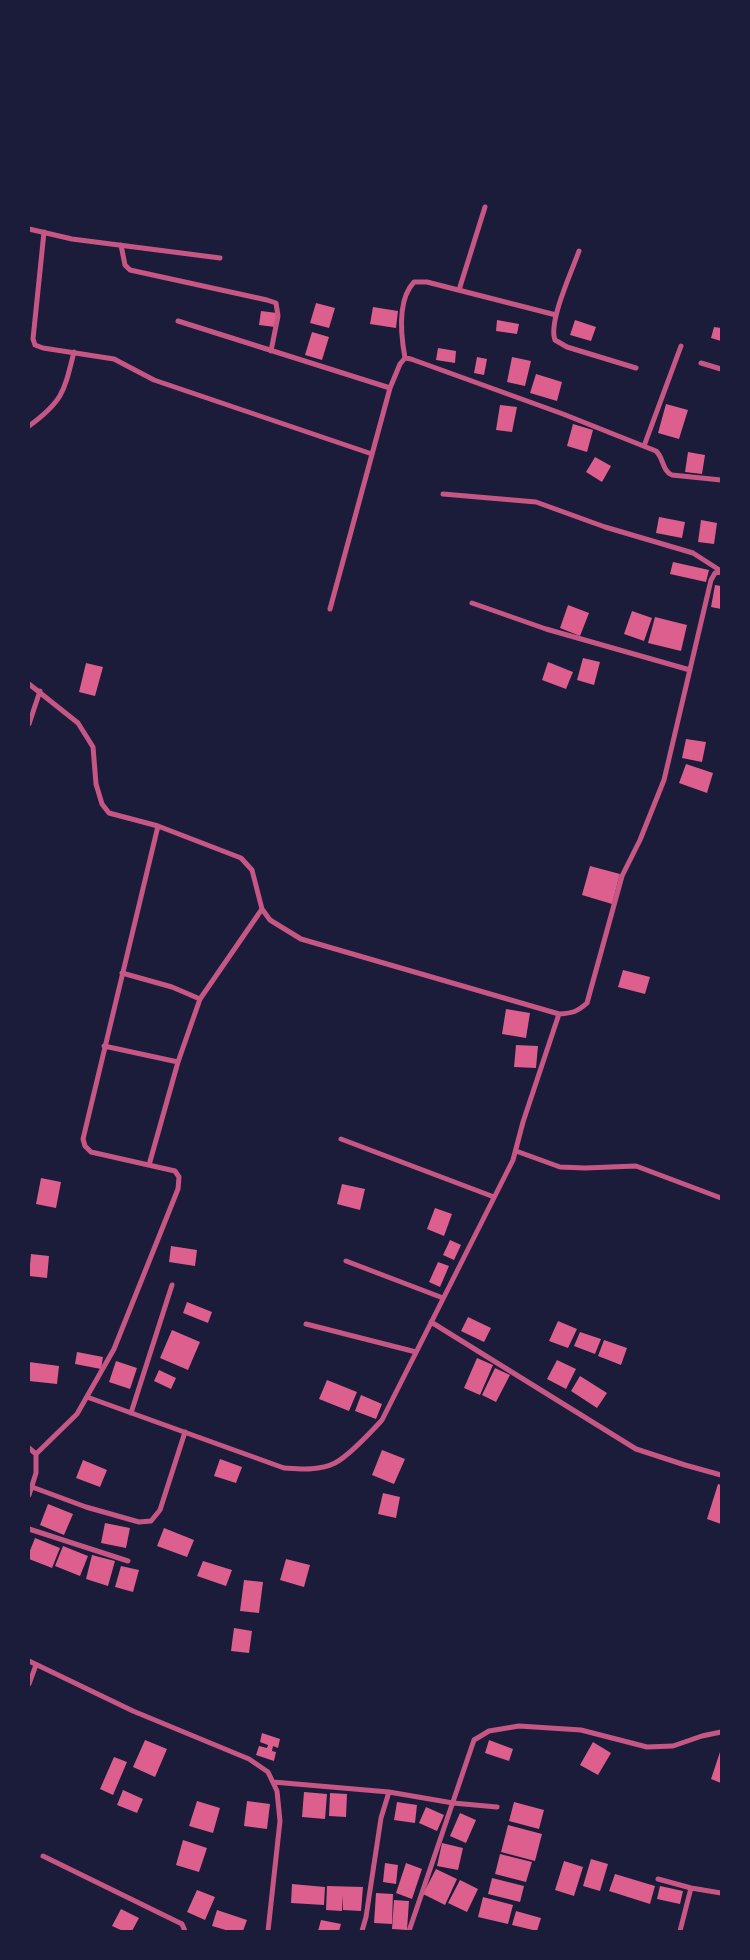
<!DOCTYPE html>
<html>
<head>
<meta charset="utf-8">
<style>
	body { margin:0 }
	#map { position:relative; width:750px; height:1960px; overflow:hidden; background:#1b1b3a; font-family:"Sofia Sans Condensed",sans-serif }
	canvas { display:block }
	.frame { position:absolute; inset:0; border:30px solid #1b1b3a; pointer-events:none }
</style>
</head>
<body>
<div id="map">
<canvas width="750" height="1960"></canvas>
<div class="frame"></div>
</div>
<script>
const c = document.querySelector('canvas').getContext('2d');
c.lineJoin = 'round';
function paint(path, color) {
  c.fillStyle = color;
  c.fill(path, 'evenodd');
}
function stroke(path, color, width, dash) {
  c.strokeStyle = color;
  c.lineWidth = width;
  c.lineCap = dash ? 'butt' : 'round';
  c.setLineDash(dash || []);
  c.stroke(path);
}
const building = new Path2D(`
	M316,303L335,308L329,328L310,323Z
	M373,307L398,311L396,328L370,324Z
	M261,311L277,313L275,327L259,325Z
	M497,320L519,324L517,334L496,331Z
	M575,320L596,327L591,341L570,335Z
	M714,327L721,328V341L711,338Z
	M312,332L329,337L322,360L305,355Z
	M438,348L456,351L455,363L436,360Z
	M477,357L487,359L484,375L474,373Z
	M512,357L531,361L525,386L507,382Z
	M536,374L562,382L557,401L530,393Z
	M666,404L688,410L679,439L658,433Z
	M500,405L517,407L512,432L496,430Z
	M573,424L593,430L587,452L567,446Z
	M688,452L705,455L702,474L685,472Z
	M595,457L611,466L602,482L586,472Z
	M659,517L685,522L682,538L656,533Z
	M701,520L717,523L714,544L698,542Z
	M673,562L709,570L706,582L670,574Z
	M715,585L721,586V609L711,607Z
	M568,605L589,613L580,636L560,628Z
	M632,611L652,618L644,641L624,634Z
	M655,617L687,625L681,651L648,643Z
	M583,658L600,662L594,685L577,680Z
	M548,662L573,672L566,689L542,680Z
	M86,663L103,667L95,696L79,692Z
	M686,739L706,742L702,762L682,758Z
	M686,764L713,773L707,793L679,783Z
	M590,866L620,874L612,904L582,895Z
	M623,970L650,977L645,994L618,987Z
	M506,1009L530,1013L526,1038L502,1034Z
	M516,1045L538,1046L536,1068L514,1067Z
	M41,1178L61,1182L56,1208L36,1204Z
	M342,1184L365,1189L360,1210L337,1204Z
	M435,1208L452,1214L444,1236L427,1229Z
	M450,1240L461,1245L454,1260L443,1255Z
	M171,1246L197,1250L195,1266L169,1262Z
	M31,1254L49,1256L47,1278L29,1276Z
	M438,1262L449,1266L440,1287L429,1282Z
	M187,1302L212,1312L208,1323L183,1313Z
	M468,1317L491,1328L484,1342L461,1331Z
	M558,1321L577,1329L568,1348L549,1341Z
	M172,1330L200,1342L188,1370L160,1358Z
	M580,1332L601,1339L595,1354L574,1346Z
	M604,1340L627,1348L621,1365L598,1356Z
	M77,1352L103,1357L101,1369L75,1364Z
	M477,1358L493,1365L480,1395L464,1388Z
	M557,1360L576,1369L566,1389L547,1379Z
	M116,1361L137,1368L130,1389L109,1382Z
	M29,1362L59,1366L57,1384L29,1381Z
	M495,1368L510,1375L496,1402L482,1395Z
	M159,1370L176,1378L171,1389L154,1381Z
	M580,1376L607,1393L597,1408L571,1391Z
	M327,1380L357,1392L349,1411L319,1399Z
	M361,1395L382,1404L376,1419L355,1411Z
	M382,1450L405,1459L394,1484L372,1475Z
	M220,1459L242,1467L236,1483L214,1476Z
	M83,1460L107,1470L100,1487L76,1478Z
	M718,1484L721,1485V1524L707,1519Z
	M383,1493L400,1497L396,1518L378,1514Z
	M48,1504L73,1514L64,1535L40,1525Z
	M105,1523L130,1528L126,1548L101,1543Z
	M164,1528L194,1540L187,1557L157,1546Z
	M35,1538L60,1548L52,1568L29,1559V1553Z
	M63,1546L88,1556L80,1576L55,1566Z
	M92,1555L115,1561L108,1586L86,1579Z
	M286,1559L310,1565L304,1587L280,1580Z
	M203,1561L232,1570L226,1586L197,1576Z
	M121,1566L139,1570L133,1592L115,1587Z
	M244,1580L263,1582L259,1613L240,1611Z
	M234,1628L252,1631L249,1653L231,1651Z
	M262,1733L280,1739L278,1748L273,1746L272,1751L276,1752L274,1761L256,1755L259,1746L267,1748L268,1745L260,1742Z
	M145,1740L167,1749L155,1777L133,1767Z
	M489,1740L513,1749L509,1761L485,1753Z
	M593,1742L611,1753L598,1775L580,1765Z
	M721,1749V1783L711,1779Z
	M114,1757L127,1762L113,1795L100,1789Z
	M123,1790L143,1799L137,1813L117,1805Z
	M304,1792L327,1794L325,1819L302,1817Z
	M330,1793L347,1794L346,1817L329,1816Z
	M197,1801L220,1808L213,1833L189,1826Z
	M247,1801L270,1804L267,1829L244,1826Z
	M397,1802L417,1805L415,1823L394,1820Z
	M514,1802L544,1810L539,1829L509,1821Z
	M426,1807L444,1815L437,1831L419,1823Z
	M460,1813L476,1820L466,1843L450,1836Z
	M508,1825L542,1834L535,1861L501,1852Z
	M183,1840L207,1848L199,1872L176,1865Z
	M442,1843L463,1848L458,1870L437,1866Z
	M500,1854L532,1862L526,1882L495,1874Z
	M591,1859L608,1864L600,1891L583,1886Z
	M564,1861L583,1867L574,1896L555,1890Z
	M385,1863L398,1865L396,1884L383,1882Z
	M406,1863L422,1869L412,1899L396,1893Z
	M436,1869L457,1879L445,1905L423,1894Z
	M615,1874L655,1886L650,1904L609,1891Z
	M492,1878L524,1886L520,1902L488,1894Z
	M460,1880L478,1889L467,1912L448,1903Z
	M292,1884L325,1887L324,1905L291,1903Z
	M327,1886L363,1887L361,1911L343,1910V1895L342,1911L326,1910Z
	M660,1886L683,1891L680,1904L657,1899Z
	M197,1890L215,1897L205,1920L187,1912Z
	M376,1893L393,1894L392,1924L374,1923Z
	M483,1897L513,1905L508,1924L478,1917Z
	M394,1900L409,1901L407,1930L392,1929Z
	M121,1909L139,1918L132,1931H123L112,1926Z
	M217,1910L247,1920L243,1931H229L212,1926Z
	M516,1911L541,1918L537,1931L512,1925Z
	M321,1920L341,1924L339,1931H318Z`);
const minor = new Path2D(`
	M29,229L72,239L220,258
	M44,232L33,339L35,345L43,348L114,359L154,380L372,454
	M121,245L125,265L130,270L267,300L276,303L278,316L271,351
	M579,251C572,271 548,322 555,340L567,347L636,368
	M459,290L485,207
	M178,321L390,388
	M405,358C401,336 397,300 414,282H427L556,315
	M701,363L721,369
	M29,426C63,401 64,392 74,352
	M644,446L681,346
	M443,494L536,502L605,527L693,553L721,571
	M472,603L546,629L690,670
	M330,609L390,388L400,364L405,358L411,359L563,414L656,451C664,458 662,471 672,475L721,480
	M29,684L78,723L93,747L96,784L102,804L109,813L158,826L241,858L252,870L262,909L270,920L301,939L559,1014C573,1013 577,1012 587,1003L622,876L640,840L664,780L711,580L715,573L721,572
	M29,724L40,691
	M122,973L172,987L200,999
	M104,1046L178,1062
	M341,1139L494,1197
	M516,1151L560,1167L585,1168L636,1166L721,1198
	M149,1165L178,1062L200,999L262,909
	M346,1261L443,1298
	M431,1322L636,1449L685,1465L721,1475
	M306,1324L416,1352
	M87,1397L284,1468C300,1469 319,1471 335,1463C350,1455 370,1433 382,1420L513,1160L523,1122L559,1014
	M131,1413L172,1285
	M29,1448L36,1454V1473L29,1495
	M36,1454L77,1414L114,1349L178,1189L179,1177L175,1171L91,1152L85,1146L83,1139L158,826
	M32,1487L86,1507L139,1522L151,1521L160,1510L185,1432
	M29,1529L128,1561
	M29,1661L133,1711L249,1759L268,1772L277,1791L280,1821L268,1931
	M29,1684L36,1665
	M273,1782L389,1792L453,1803L497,1807
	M43,1856L182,1924L185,1931
	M658,1879L691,1888L721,1893
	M362,1931L366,1917L381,1818L389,1792
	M409,1931L474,1740L489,1731L519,1726L581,1730L647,1747L673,1746L702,1736L721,1732
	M680,1931L691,1888`);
paint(building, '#dd5f8e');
stroke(minor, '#c65784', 5);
</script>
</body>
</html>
